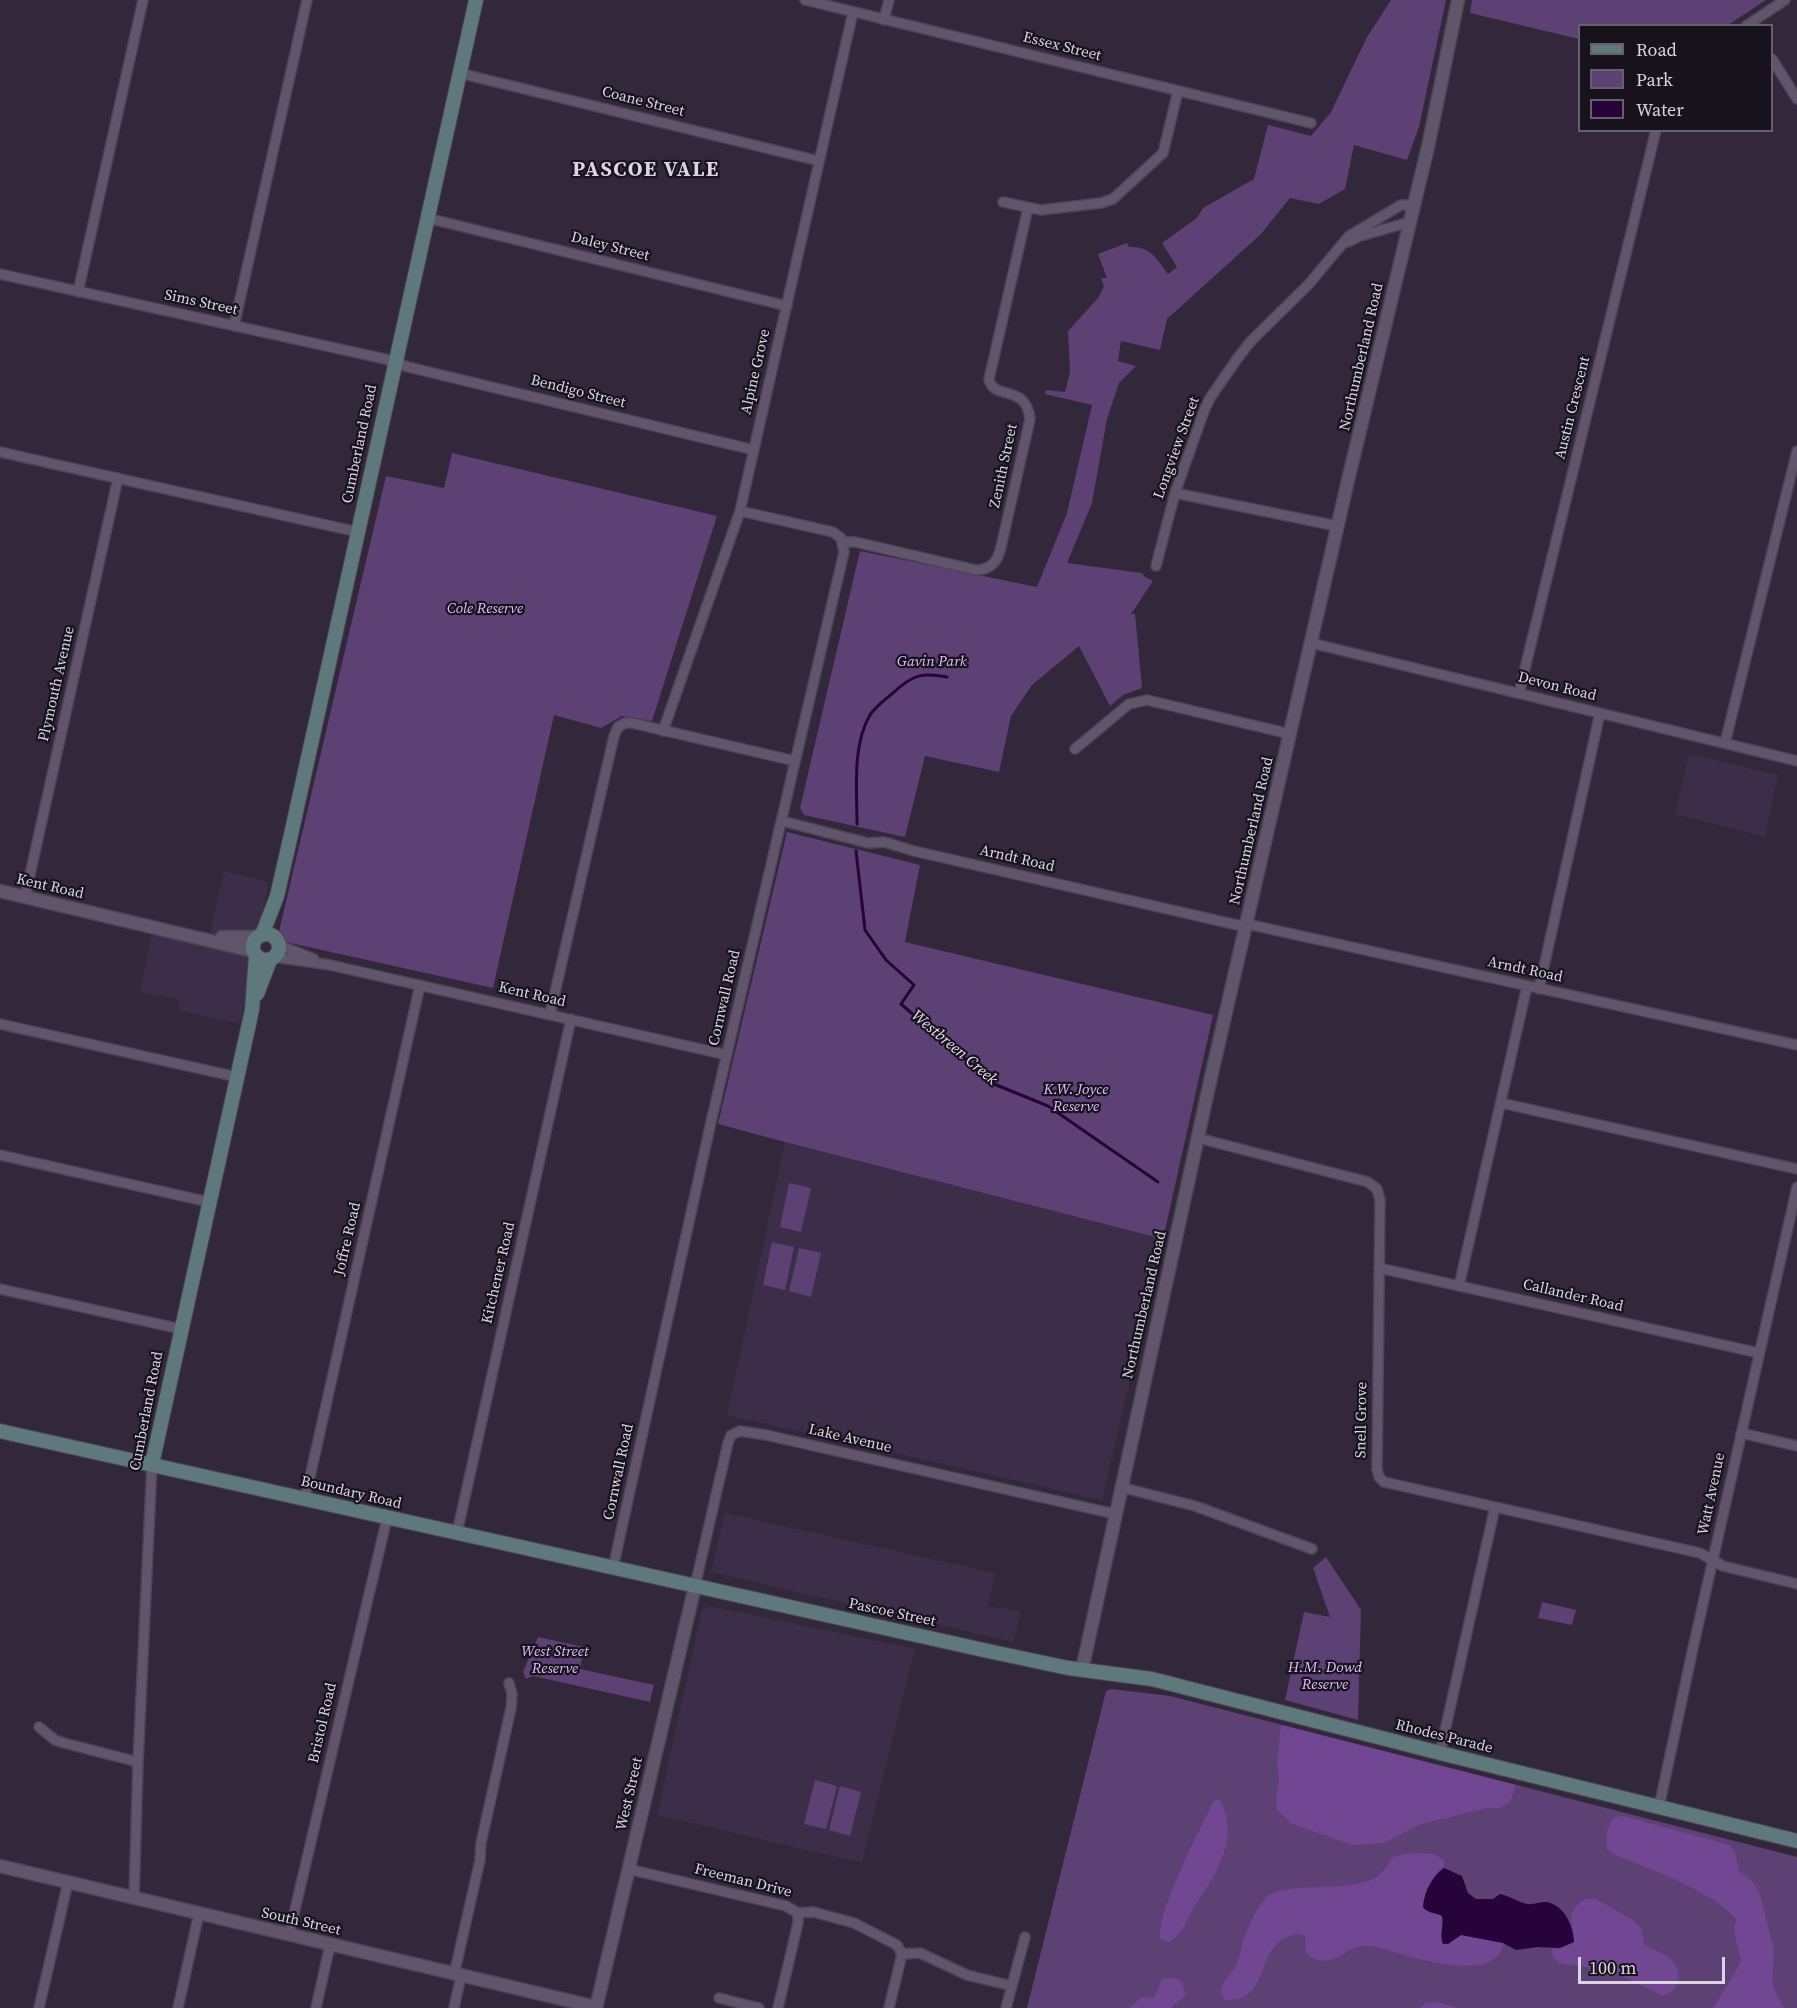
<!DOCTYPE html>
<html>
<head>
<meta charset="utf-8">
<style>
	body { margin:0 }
	#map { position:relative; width:1797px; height:2008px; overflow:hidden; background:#32273b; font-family:"Source Serif 4",serif }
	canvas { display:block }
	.legend { position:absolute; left:1578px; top:24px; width:195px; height:108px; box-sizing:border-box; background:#17121c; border:2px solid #65606b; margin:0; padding:8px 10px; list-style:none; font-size:18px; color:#dbd4e2 }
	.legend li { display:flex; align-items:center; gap:12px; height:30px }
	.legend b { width:30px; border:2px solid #65606b }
	.scale { position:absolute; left:1578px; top:1957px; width:147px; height:27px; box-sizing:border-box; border:3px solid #dbd4e2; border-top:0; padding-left:8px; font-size:18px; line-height:21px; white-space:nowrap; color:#dbd4e2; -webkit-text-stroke:4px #17121c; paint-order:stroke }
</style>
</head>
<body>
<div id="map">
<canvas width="1797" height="2008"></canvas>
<ul class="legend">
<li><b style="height:8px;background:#5f787c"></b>Road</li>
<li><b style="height:16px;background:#5d4175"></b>Park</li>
<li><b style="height:16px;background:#26033b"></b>Water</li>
</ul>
<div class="scale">100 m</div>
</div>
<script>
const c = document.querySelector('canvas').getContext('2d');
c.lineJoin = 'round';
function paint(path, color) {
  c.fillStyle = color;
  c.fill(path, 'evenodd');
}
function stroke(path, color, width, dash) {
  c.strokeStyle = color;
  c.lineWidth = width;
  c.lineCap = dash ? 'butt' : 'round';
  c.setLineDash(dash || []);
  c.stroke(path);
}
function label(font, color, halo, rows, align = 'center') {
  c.font = font + ' "Source Serif 4",serif';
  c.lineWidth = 4.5;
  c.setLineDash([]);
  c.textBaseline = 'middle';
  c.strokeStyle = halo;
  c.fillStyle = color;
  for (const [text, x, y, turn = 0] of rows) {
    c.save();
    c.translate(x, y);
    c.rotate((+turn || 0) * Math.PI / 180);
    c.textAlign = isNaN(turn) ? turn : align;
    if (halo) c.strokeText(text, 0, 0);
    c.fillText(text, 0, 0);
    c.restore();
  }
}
const built = new Path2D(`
	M1689,754L1778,775L1765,837L1675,814Z
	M224,871L269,882L240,1024L178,1010L180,1000L140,992L152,932L208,942Z
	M785,1142L1163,1239L1102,1500L727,1415Z
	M725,1513L995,1573L988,1606L1021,1611L1014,1642L711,1572Z
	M710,1606L915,1649L862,1863L657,1815L702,1610Z`);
const green = new Path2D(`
	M1391,0H1446L1419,127L1407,160L1354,145L1345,189L1319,204L1290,198L1261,234L1167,319L1160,350L1121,341L1118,361L1136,366L1119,383L1107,419L1092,503L1067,563L1142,573L1145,577L1153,581L1131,614H1135L1142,688L1123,695L1110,706L1079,646L1032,685L1011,716L999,772L925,756L905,837L804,815L800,808L860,551L1037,587L1067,513L1092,405L1045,394L1046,390L1065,392L1070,372L1068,331L1098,298L1104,286L1101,278H1107L1098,254L1127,243L1129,247C1151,246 1156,258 1168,274L1177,267L1162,243L1197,218L1203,208L1254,179L1268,125L1311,136L1331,112L1367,37Z
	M1472,0H1766L1728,25L1580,26L1579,39L1470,13Z
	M452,453L717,516L652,721L622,716L601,728L554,715L493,988L277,940L386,476L444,488Z
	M787,832L920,865L905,942L1213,1015L1163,1239L785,1142L718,1124Z
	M789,1183L811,1188L801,1232L780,1227Z
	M772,1242L794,1247L785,1290L763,1285Z
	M799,1248L821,1253L811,1297L789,1291Z
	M1326,1557L1361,1610L1358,1720L1285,1700L1304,1612L1330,1617L1313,1568Z
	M1542,1602L1576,1610L1572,1625L1538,1618Z
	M538,1637L584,1647L580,1669L654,1685L650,1702L533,1676L526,1679L523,1672Z
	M1111,1689L1170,1696L1797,1857V2008H1027L1106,1691Z
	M815,1780L837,1786L826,1829L804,1824Z
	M840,1786L861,1792L850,1836L829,1830Z`);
const forest = new Path2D(`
	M1281,1725L1516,1785L1510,1802L1500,1808H1487L1421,1824L1384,1843L1353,1845L1292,1824L1277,1810L1276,1799L1279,1780L1277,1761Z
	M1216,1799L1220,1801C1241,1836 1215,1876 1196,1904C1187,1918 1184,1932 1170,1942L1161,1940C1153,1918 1201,1828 1212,1804Z
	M1624,1816L1729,1845L1735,1852L1739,1871L1752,1881L1759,1892L1774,1949L1772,1979L1775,1991L1784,2008H1713L1737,1969L1741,1960L1736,1940L1734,1926L1737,1920C1713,1891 1650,1869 1615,1855L1607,1849C1605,1835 1606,1828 1615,1817Z
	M1409,1853L1433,1854L1444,1860V1865L1428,1888L1426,1910L1442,1916L1452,1941L1461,1935L1503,1943C1498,1987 1404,1955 1378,1947C1371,1945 1357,1945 1351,1949C1336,1958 1323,1968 1306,1953L1305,1936C1299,1933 1294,1934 1287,1937C1255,1952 1269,2003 1225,2000L1221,1994C1221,1979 1232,1976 1237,1963C1240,1956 1241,1948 1243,1941C1248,1927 1255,1911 1264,1900C1281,1879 1347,1894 1375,1878C1383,1873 1388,1865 1393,1857Z
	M1585,1899H1596L1633,1920L1641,1928L1645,1946C1656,1950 1666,1954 1674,1963C1684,1974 1677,1994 1662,1996L1614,1971L1559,1963L1553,1957L1551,1949L1560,1948L1574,1942C1573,1923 1564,1912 1585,1899Z
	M1174,1978L1182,1982L1186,1995L1171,2008H1129L1142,1997L1154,1998L1162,1979Z
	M1435,2002L1459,2008H1419L1426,2003Z`);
const water = new Path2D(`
	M1444,1868L1462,1876L1468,1893L1476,1899H1493L1500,1894C1510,1896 1518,1902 1527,1904C1533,1905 1540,1902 1546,1902C1564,1904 1574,1927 1574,1942L1560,1948L1537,1947L1516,1950L1503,1943L1461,1935L1448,1944H1443C1439,1936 1444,1925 1442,1916C1435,1912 1428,1914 1423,1907C1424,1892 1432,1876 1444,1868Z`);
const stream = new Path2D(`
	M857,824C857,791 852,745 870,715C875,707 886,699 893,693C912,675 922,672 947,677
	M856,851L865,930L886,960L914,985L901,1004L994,1084L1048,1106L1158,1182`);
const minor = new Path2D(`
	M805,0L1311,123
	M884,20L889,0
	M1746,26L1785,0
	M1772,59L1797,99
	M459,73L819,161
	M1003,202L1041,210L1101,203L1113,199L1163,153L1178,91
	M427,218L787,306
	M1348,242L1360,236L1410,222
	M0,274L385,359L408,367L754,450
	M78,292L143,0
	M234,326L307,0
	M0,452L358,532
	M1175,493L1337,526
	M843,542H855L976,570C991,570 998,561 1001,547L1030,419C1026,383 993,401 989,379L1028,208
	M1156,566L1175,493L1204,411L1210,398L1237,359L1251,341L1308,285L1349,236L1401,205H1414
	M1311,643L1797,761
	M1519,693L1656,130
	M663,731L740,511L853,12
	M1725,743L1797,451
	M1075,749L1129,704L1147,700L1290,734
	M782,821L868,843L884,842L914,851L1246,927
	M25,897L118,478
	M1247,924L1797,1045
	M279,945L314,959
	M274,957L330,965L727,1055
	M1539,989L1600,713
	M550,1014L614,736L618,727L625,723H632L795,761
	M0,1024L237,1077
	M1501,1103L1797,1169
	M1198,1138L1368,1182L1377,1189L1380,1200L1377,1469L1379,1477L1384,1482L1700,1553L1723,1566L1797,1584
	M0,1155L209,1202
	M1379,1268L1759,1353
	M1459,1286L1527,986
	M0,1289L181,1329
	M1741,1433L1797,1446
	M1120,1487L1195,1506L1312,1549
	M305,1499L420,985
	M457,1533L571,1019
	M613,1568L711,1122L844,552L841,538L833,532L740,511
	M695,1586L728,1443L731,1435L740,1431L766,1435L1115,1514
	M39,1727L55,1740L64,1743L138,1762
	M1440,1753L1495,1507
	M1659,1807L1693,1648L1797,1187
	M628,1869L786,1906L798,1913L813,1912L854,1923L897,1945L902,1954L920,1953L967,1975L1012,1986
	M134,1898L138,1762L152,1464
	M289,1935L387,1518
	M454,1975L480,1860L481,1843L511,1708L512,1694L509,1683
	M719,1998L759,2008
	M39,2008L68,1882
	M178,2008L199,1913
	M316,2008L330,1945
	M454,2008L461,1976
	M778,2008L798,1923V1913
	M889,2008L902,1954
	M1006,2008L1025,1937`);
const tertiary = new Path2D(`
	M0,891L253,951
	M222,937H257
	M1082,1670L1211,1077L1349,476L1428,147L1458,0
	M0,1866L596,2007
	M596,2008L695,1586`);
const secondary = new Path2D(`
	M253 947a13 13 0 1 1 26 0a13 13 0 1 1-26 0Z
	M262,935L277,896L290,839L476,0
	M257,994L270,960
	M0,1431L988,1651L1068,1668L1152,1679L1440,1753L1797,1841
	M152,1464L252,1010L256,956`);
const streetNames = [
	["Essex Street",1062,47,14],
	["Coane Street",643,102,14],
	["Daley Street",610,247,14],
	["Sims Street",201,303,12],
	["Northumberland Road",1362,357,-77],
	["Alpine Grove",756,372,-77],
	["Bendigo Street",578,392,14],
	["Austin Crescent",1573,408,-76],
	["Cumberland Road",360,444,-78],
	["Longview Street",1177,448,-70],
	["Zenith Street",1004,466,-78],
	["Plymouth Avenue",57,684,-77],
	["Devon Road",1557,687,14],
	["Northumberland Road",1252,831,-77],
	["Arndt Road",1017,859,13],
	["Kent Road",50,887,13],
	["Arndt Road",1525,970,12],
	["Kent Road",532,995,13],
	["Cornwall Road",725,998,-77],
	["Joffre Road",348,1239,-77],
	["Kitchener Road",499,1273,-77],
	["Callander Road",1573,1296,13],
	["Northumberland Road",1145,1305,-77],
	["Cumberland Road",147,1411,-79],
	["Snell Grove",1362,1420,-89],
	["Lake Avenue",850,1439,13],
	["Cornwall Road",619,1472,-78],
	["Boundary Road",351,1493,13],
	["Watt Avenue",1712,1494,-78],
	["Pascoe Street",892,1613,12],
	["Bristol Road",323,1723,-77],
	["Rhodes Parade",1444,1737,14],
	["West Street",630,1794,-77],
	["Freeman Drive",743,1881,14],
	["South Street",301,1922,13]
];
const parkNames = [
	["Cole Reserve",485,609],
	["Gavin Park",932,662],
	["K.W. Joyce",1076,1090],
	["Reserve",1076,1107],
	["West Street",555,1652],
	["Reserve",555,1669],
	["H.M. Dowd",1325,1668],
	["Reserve",1325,1685]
];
const waterNames = [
	["Westbreen Creek",954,1048,40]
];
const districtNames = [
	["PASCOE VALE",646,171]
];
paint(built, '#3c2e48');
paint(green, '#5d4175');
paint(forest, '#714693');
paint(water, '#26033b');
stroke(stream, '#26033b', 3);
stroke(minor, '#4c4354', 12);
stroke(tertiary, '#4c4354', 15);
stroke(secondary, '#4c4354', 16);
stroke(minor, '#61556c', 9);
stroke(tertiary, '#61556c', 12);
stroke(secondary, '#5f787c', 14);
label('15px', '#dbd4e2', '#17121c', streetNames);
label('italic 15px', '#dfbefe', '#17121c', parkNames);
label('italic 16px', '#eadff5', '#17121c', waterNames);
c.letterSpacing = '1.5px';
label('bold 21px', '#dbd4e2', '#17121c', districtNames);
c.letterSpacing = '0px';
</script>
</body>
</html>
